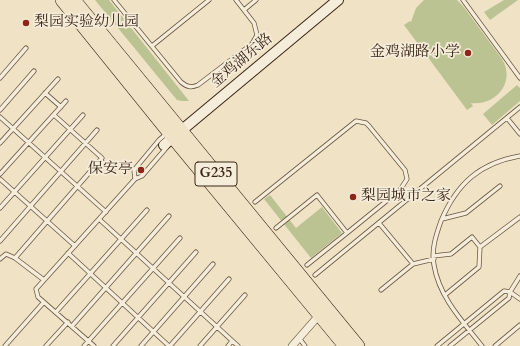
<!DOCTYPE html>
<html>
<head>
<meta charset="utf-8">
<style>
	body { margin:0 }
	canvas { display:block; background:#efe2c5 }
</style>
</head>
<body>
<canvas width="520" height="346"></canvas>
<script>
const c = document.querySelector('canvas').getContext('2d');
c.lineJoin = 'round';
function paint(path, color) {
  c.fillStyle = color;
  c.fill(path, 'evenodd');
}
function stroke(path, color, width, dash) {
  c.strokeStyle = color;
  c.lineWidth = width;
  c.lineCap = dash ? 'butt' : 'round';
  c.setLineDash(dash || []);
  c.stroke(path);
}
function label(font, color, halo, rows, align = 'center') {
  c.font = font + ' Cardo,"Noto Serif SC",serif';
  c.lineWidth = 3.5;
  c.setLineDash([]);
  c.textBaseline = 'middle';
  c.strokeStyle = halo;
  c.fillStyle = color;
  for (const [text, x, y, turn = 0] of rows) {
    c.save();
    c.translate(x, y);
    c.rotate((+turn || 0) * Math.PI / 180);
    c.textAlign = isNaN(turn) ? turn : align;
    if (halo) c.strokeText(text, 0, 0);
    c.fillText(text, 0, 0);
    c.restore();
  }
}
const green = new Path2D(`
	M95,0H109L189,101H182L177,100Z
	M424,0H457L463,6L502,59C516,82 496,106 471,103L473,106L467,110L404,25L410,21L411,22L416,8Z
	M504,0H518L490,20L484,12Z
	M517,85L520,88V101L492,125L483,114Z
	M270,195L296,228L322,207L342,233L311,258L264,199Z`);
const lane = new Path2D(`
	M114,0L181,82C187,87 191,88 198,85L252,44L257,35L254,23L236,0
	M463,0L520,78
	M244,10L256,0
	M152,46L209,0
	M0,78L26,48
	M45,93L61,107
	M0,110L34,71
	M0,117L106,212
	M507,118L520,134
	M166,134L159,140L134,170L135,179L142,176L167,147
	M0,143L58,79
	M100,160L113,171
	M0,174L66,101
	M0,179L75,246
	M255,202L356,121L366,123L369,126L405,170L407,179L400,190L347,233L317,195L276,228
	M0,208L83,115
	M99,219L238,346
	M442,219L466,213L500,186
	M379,223L413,264
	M0,241L97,130
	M480,247L520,217
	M68,253L169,346
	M433,256L451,254L472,237L480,247L479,267L445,295
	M15,258L102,158L54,115
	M0,259L6,254L15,258L44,280
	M307,265L347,233
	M315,275L520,107
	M520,276L510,292L520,299
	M381,290L413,264L434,259
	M56,312L147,210
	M72,326L169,216
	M299,338L305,346
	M5,346L44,302
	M46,346L68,322
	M84,346L180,238
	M94,346L38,297L36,289L135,179
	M113,346L196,252
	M141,346L213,264
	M170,346L229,279
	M200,346L245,295
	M228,346L232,341
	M437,346L504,291L510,292L509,298L450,346
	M482,346C463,322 439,297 434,265C431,250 436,235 441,221C457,183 480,163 520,156
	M495,346L520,325`);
const street = new Path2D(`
	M292,346L321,313`);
const secondary = new Path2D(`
	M164,145L338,0`);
const highway = new Path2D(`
	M62,0L175,140L345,346
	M74,0L358,346`);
const markers = [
	[26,23,4,"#8f2418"],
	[468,53,4,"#8f2418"],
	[141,170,4,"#8f2418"],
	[353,197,4,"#8f2418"]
];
const shields = [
	[216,174,42]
];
const shieldNames = [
	["G235",216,174]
];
const poiNames = [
	["梨园实验幼儿园",34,23],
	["金鸡湖路小学",460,53,"right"],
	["保安亭",133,170,"right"],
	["梨园城市之家",361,197]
];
const streetNames = [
	["金鸡湖东路",242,61,-40]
];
paint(green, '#bbc393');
stroke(lane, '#675643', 5);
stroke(street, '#675643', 8);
stroke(secondary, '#3a2718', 12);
stroke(highway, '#3a2718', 14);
stroke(lane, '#f5ecd9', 3.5);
stroke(street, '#f5ecd9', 7);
stroke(secondary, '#f5ecd9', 10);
stroke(highway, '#efe2c5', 13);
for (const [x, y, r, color] of markers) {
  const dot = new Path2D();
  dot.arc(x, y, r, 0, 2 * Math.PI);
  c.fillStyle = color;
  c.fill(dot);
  stroke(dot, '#f5ecd9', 1.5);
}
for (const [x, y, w] of shields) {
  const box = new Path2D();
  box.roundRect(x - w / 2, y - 12, w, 24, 3);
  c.fillStyle = '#f5ecd9';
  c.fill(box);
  stroke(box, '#3a2718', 1);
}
label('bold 14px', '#3a2718', null, shieldNames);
label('15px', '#3a2718', '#f5ecd9', poiNames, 'left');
label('15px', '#3a2718', '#f5ecd9', streetNames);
</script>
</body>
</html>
